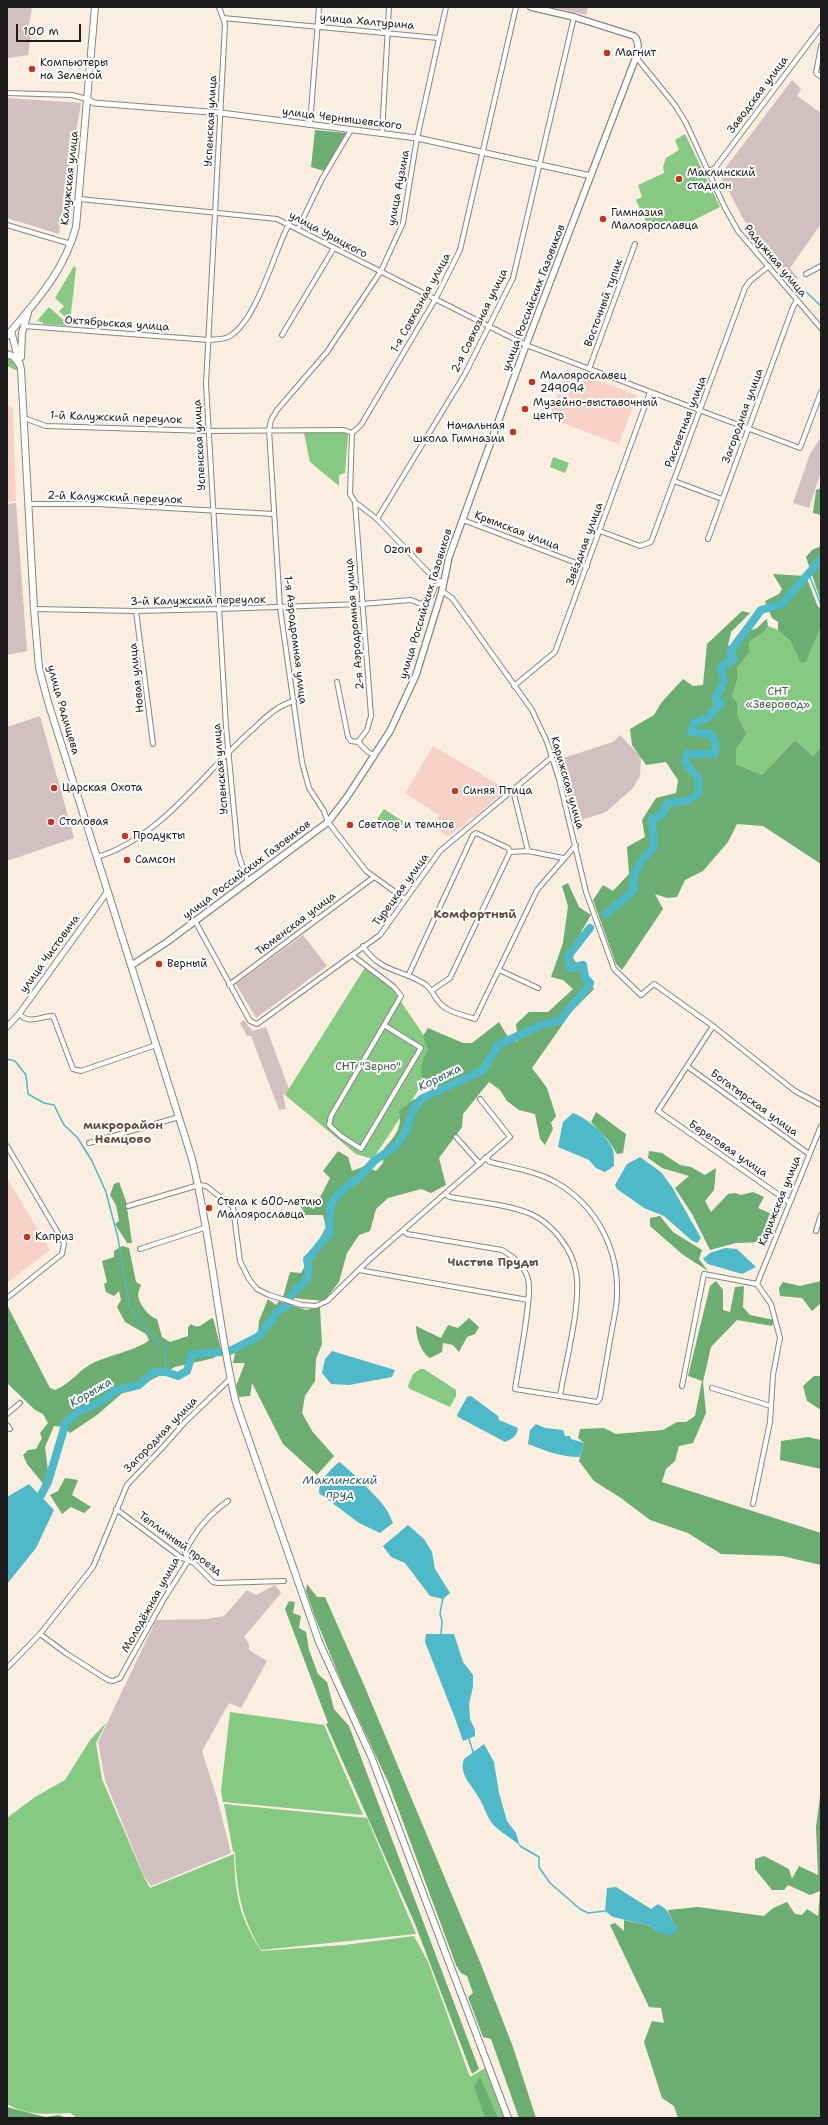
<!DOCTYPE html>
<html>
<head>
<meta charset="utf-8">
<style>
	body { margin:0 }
	#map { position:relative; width:828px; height:2125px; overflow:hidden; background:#f9eee0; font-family:"Shantell Sans",sans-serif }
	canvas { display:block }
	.frame { position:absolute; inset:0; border:8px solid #1c1c1c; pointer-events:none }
	.scale { position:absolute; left:16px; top:24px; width:65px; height:18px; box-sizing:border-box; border:2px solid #1c1c1c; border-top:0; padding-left:5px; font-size:12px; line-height:14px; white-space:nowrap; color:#1c1c1c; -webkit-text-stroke:3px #fff; paint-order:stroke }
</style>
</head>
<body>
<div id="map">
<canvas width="828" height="2125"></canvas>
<div class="frame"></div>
<div class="scale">100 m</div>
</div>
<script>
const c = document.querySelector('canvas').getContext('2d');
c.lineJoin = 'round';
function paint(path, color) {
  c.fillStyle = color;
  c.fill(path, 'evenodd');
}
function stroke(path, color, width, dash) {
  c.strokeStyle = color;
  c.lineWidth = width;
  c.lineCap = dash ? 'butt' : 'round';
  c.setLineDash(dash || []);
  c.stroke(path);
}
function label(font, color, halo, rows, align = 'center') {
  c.font = font + ' "Shantell Sans",sans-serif';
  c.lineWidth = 4;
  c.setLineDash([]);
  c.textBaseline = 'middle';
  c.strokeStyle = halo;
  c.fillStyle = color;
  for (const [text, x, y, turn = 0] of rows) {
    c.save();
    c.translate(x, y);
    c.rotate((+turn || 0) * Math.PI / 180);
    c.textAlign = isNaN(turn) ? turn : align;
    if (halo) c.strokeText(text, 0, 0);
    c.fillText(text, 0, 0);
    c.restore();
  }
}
const built = new Path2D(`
	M567,369L637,395L619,444L549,418Z
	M7,405L13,408L16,501L7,502Z
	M433,746L506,789L475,817L470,818L465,825L448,836L433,827L439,815L405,793Z
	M7,1178L50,1250L7,1283Z`);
const industrial = new Path2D(`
	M7,7H28L32,9L27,33L31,34L28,55L7,58Z
	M552,7H588L586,15Z
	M792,80L801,89L797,96L821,113V224L790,268L798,278L794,282L744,220L720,175Z
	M7,98L81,103L59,234L7,218Z
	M821,437V472L809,508L793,503L810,454Z
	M16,503L27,651L7,655V504Z
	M40,716L74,838L7,861V727Z
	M620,735L641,757L640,776L633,788L606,812L575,822L557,760L613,742Z
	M303,935L327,966L256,1018L236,984Z
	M244,1020L252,1031L266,1027L290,1092L283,1095L286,1109L279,1110L251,1036H247L240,1023Z
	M275,1585L281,1593L244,1637L249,1644V1650L267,1661L241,1708L229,1703L202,1751L217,1798L231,1853L151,1886L144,1876L105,1780L98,1742L156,1620L207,1619L224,1616L247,1590L256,1595Z`);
const green = new Path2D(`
	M685,134L720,207L676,229L653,224L651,220L646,222L636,200L642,197L638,185L664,173L663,167L666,158L679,150L675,140Z
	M74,266L76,268L70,322L59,311L64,306L55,298Z
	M49,307L69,325V326L43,324V322L37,321Z
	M7,357C13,359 18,364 18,371L7,366Z
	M304,433H345L348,435L345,473L339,475V486L310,462Z
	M553,457L569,463L565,473L550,467Z
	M768,626L778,630L791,642L821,626V747L813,756L795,740L762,775L736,764V750L747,734L737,715V702L732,696L738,678L737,668L750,652L749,642L764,632Z
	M384,809L404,822L396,832L377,819Z
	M366,966L393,990L429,1043L423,1083L373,1159L356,1154L285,1095Z
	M420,1369H424L456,1390V1396L450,1407L410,1389L408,1386L413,1374Z
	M230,1712L324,1725L363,1815L223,1802L221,1791Z
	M106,1723L96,1743L102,1779L144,1877L150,1888L234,1854C235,1895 239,1916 261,1951L344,1945L414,1936L428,1962L470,2077L485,2068L504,2118H77L70,2113C47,2114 28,2116 7,2104V1818L35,1797L65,1780L90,1740Z
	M224,1804L367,1818L416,1934L261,1950C241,1916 237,1892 235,1853L233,1851Z`);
const forest = new Path2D(`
	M315,130L347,133L324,171L311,167Z
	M821,488V515L813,513L816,490Z
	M821,544V602L806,557L812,550L819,547Z
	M773,574L806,576L818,607L821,608V626L806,661L801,663L791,642L778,630V622L772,618L765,601L779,594L782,589Z
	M742,611L750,613L731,632L728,646L738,643C742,627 746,633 757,628C760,626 763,621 767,619L768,626L764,632L749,642L750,652L737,668L738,678L732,696L737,702V715L747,734L736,750V764L762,775L795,740L813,756L821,747V864L763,826L737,824L728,842L703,871L685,880L677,897L667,898L655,894L663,909L622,970L616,964L593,900L603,885L613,891L629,874L627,847L645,837L642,820L656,798L676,793L678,780L666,762L646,765L632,745L630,729L654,715L661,703L683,679L693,686L703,685L707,644Z
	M568,883L579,907L591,915L581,932L573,958L594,989L572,1011L532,1068L547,1088L556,1116L551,1123L553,1129L545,1145L540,1139L535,1114L519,1110L507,1101L500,1090L489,1082L463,1114L462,1127L439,1158L446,1185L431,1193L421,1189L388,1198L376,1209L370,1231L359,1235L347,1253L339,1282L324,1301L283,1297L290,1272L301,1273L326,1227L323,1215H304L303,1210L297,1202L314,1209L330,1178L323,1171L338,1151L348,1157L352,1171L365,1166L376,1171L383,1163L384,1149C394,1137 403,1128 399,1111L414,1099L425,1101L433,1096L432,1089C417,1078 420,1064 428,1049L423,1036L428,1028L463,1043H472L499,1022L506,1034L514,1042L518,1041L516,1024L529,1012H548L573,989L563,980L551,977L563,943L568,906L562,886Z
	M596,1112L626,1134L623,1153L617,1154L608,1140L591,1122Z
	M649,1151L662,1153L680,1165L691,1167L705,1175L716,1168L714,1190L705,1201L711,1212L728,1194L735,1193L741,1195L753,1192L764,1197L758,1208L772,1214L778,1209L775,1224L765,1242L736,1243L710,1250L692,1214L675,1188L689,1176L662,1168L648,1158Z
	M119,1182L126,1201L132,1243H127L115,1224L119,1221L116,1205L110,1195L114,1184Z
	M660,1216L673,1232L702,1250L699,1259L708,1271L682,1254L650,1226V1218Z
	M122,1246L129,1248L136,1282L141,1285C140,1288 138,1292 138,1295C139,1304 149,1317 157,1319L162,1337L170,1342L188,1336V1327L191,1324C200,1331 204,1321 213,1318L221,1349L214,1358L175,1367L144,1384L127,1389L97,1415L70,1433L63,1427L54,1426L45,1447L49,1479L45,1486L27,1464L23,1455L28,1450L36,1449L42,1438L40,1433L48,1423L43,1414L35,1410L7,1383V1305L50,1388L55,1390C71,1384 79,1369 95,1362C108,1356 142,1348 149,1340L146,1334L125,1322L117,1307L121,1300L119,1291L114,1296L106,1292L104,1284L107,1282L102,1261L114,1257V1251Z
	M716,1281L723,1290V1310L730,1312L735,1287L744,1286L743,1307L750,1315L774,1320L772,1326L737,1320L711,1347L703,1382L706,1413L693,1443L679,1446L675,1461L666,1469L662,1482L821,1533V1565L782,1556L721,1554L688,1533L650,1520L621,1498L594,1481L579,1461L584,1443L578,1438L580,1429L604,1428L616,1434L663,1430L677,1422H686L695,1416L702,1381L688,1376L710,1286Z
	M821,1281V1303L812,1311L802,1298L780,1296L779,1288L783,1282L800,1286Z
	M268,1299L276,1305L279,1301L306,1310L320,1307L322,1344L316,1359L315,1381L305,1396L302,1413L312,1431L334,1456L317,1475L283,1444L252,1383L250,1396L239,1397L236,1386L245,1363H233L236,1348L258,1333L259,1321Z
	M469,1318L479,1327L475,1334L467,1337L459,1352L453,1345L443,1343L442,1352L430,1358C421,1353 416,1336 416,1326L441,1338L448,1325L458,1328Z
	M814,1376H821V1410L807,1401L803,1386Z
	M808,1437L821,1440V1469L780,1460L781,1441Z
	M65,1478L78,1480L72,1495L91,1507L84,1513L71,1507L62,1514L50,1495L58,1491Z
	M307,1584L317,1597H325L364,1685L480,1962L513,2047L536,2118H519L491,2039L483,2037L468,1997L473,1993L467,1976L461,1973L456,1965L389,1784L342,1683L315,1617L306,1591Z
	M289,1601L295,1602L293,1613L301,1616L299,1628L306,1632L309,1650L318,1674L327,1682L334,1709L349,1726L479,2069L472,2074L415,1924L326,1724L328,1723L285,1609Z
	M821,1789V2118H678L674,2106L662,2098L644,2042L652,2021L664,2023L661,2008L649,2007L610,1925L615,1923L624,1931V1920L651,1926L657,1932L673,1923L668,1910L698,1907L764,1916L773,1908L787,1902L795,1914L802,1915L807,1909L818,1916L820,1891L810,1895L788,1885L784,1890H772L755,1869V1859L764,1856L789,1869L792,1879L799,1866L818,1875L816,1827Z
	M480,2077L498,2118H485L474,2086Z
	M7,2107L45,2117L59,2115L67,2118H7Z`);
const water = new Path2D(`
	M573,1113C587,1118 607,1135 613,1150C614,1154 614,1161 614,1166L605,1172L596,1168L589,1160L558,1147L563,1122Z
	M640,1157L661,1172L672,1187L701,1238L697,1243L691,1240L664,1216L644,1208L617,1189L615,1185L627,1164Z
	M725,1248L737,1249L756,1267L742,1274L708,1264L703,1259L710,1253Z
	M332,1351L395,1370L392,1377L349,1385L331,1384L322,1373L325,1359Z
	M471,1396L498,1416L499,1420L518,1428C517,1436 512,1439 505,1442L458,1417L457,1415L467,1397Z
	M536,1424L545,1428L563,1430L565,1436H570L571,1439L584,1443L580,1457C561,1457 546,1451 528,1444L530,1430Z
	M339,1462C346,1466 382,1501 386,1509C389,1513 391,1519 393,1523L380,1533L359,1523L319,1493C319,1480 330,1470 339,1462Z
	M29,1484L54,1510L36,1548L7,1584V1497Z
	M408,1525L424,1539L432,1552L435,1569L450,1593L443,1599L430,1596L405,1563L391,1557L383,1546Z
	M426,1634H454L463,1662L473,1675V1687L469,1704L470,1719L475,1730V1736L463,1741L455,1718L425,1642Z
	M484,1744L494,1762L499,1793L507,1821L516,1833L520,1846C512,1838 506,1836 498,1829C487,1821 486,1809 479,1798C473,1786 458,1774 464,1759Z
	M616,1887L651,1909L658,1904C674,1913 667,1917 678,1928L671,1936L657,1932L651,1926L613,1917L605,1911L607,1888Z`);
const stream = new Path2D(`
	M804,290L821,306
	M808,572L821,605
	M7,1059L15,1061L26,1075L28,1094L44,1103L54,1105L64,1125L77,1137L92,1161L106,1192L118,1238L129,1305L138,1320L165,1351L166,1372
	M441,1634L442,1621L440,1614L443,1597
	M469,1739L473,1752
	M520,1846L539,1857V1867L550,1883L580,1909L588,1913L605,1911
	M7,2116L12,2118`);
const river = new Path2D(`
	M606,914L634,890C630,872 642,860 654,847L652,819L662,815L667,803L688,801L698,793L699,780L685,762L687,754H714L716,744L711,734L691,732L694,723L709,717L721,703L715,699L724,682L721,667L734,659L730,652L761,610L782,604L821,559
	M230,1351L259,1336L278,1311L287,1306C293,1280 314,1290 307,1259C317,1251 320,1241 330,1234C328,1223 331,1217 330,1206L336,1196L355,1180L358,1179L374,1161L397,1145L406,1130L414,1108L421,1099L483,1070L498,1045L539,1026L561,1020C568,1006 582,998 590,983L585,977L583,965L570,968L568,956L590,928
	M35,1506L48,1482L66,1422L78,1412L104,1400L114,1391L139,1385L154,1372H166L178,1376L187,1371L192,1354L222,1352`);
const minor = new Path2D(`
	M219,7L225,24L206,384L226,727L238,853L248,882
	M223,18L438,38
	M821,46L816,73L821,77
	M636,57L675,105L686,123L725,208L738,231L821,328
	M7,93L72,95L87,99
	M310,125L319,7
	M382,134L389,7
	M708,171L715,168L821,27
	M80,199L277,219L526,345L800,448L821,392
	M7,225L71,244
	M298,229L322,179L351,130
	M806,274L821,266
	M24,326L209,340C215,339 225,340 230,336C257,320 274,252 289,224
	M282,335L334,248
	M589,369L635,244
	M24,418L46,426L208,431L344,430L352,433
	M674,481L722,499
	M355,502L371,716L367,730L358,742
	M28,504H97L273,514
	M377,519L465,374L513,278L574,17
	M463,520L587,567
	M600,531L640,546L651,542L745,288L750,281L769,266
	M708,539L793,307L797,300
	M444,582L439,581L427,571L377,519L355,502L350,494L352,433L361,425L436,298L460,250L516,7
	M442,591L452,598L532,710L547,742L559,779L586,892L614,969L641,995L654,984L713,1026L795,1091L821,1105
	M34,609L136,611L219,609L362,604L411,600L421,604L431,597L435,586L444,582
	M136,611L153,744
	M337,682L348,737L351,741L358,742
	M514,686L555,652L650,392
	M358,742L368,752L374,755
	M513,790L528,851
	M97,857C160,839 205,771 252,730C265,718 276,706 294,701
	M405,899L366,871L328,822L324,811L309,788L302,762L280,608L269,430L271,420L277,410L327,352L381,271L403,223L417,138L446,7
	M195,921L250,1021L257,1024L380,935L440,851L552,757
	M363,946C381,974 404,969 426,985C432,989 434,997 439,1002C446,1012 464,1015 475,1019L537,890L576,845
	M352,955L394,987L401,996L331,1116L329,1125L341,1136L361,1149L421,1048L384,1025
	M499,970L538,988
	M408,976L473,835L476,833L508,848L510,852L528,851L563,858
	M229,985L374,877
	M431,991L450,978L510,852
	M19,1014C30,1025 40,1016 53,1016L73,1069L81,1071L156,1045
	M713,1026L658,1111L789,1202
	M688,1067L809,1154
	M456,1137L480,1164
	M89,1143L179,1117
	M7,1146L64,1243L62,1254L7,1298
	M445,1194L450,1197C477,1202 506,1204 531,1214C553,1224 572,1249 576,1272C582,1303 565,1364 560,1396
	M128,1206L199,1185L206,1186L233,1207L240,1261L249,1279L257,1289L269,1295L302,1305L316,1306L327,1301L370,1259L510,1137L480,1099
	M403,1231L407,1234L502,1250C514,1257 524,1265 528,1279C533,1294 518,1368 515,1389L597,1402L600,1398C604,1375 608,1352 612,1329C614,1318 617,1306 617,1296C619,1250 597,1206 557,1183C537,1171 513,1168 490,1162L485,1158
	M816,1231L821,1215
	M140,1249L207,1227
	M359,1270L528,1300
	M757,1284L821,1126
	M682,1386L704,1274L757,1284L771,1304L780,1338L773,1375L770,1422L753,1504
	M712,1388L771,1406
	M7,1414L20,1403
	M7,1425L10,1429
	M116,1509L182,1558L194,1563L213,1582L218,1583L284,1581
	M40,1634L67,1654L108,1680L113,1681L120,1678L164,1599L188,1561L185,1552C195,1531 208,1515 228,1501
	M7,1668L40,1634L93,1567L127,1485L162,1448L186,1421L231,1378`);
const tertiary = new Path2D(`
	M87,99L94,103L221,113L417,138L591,176
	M7,1027L19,1014L108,891`);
const secondary = new Path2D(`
	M132,965L167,942L328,822L347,797L390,731L416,675L442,591L449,557L526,345L636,57C638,49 640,42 634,36L574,17L531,7`);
const primary = new Path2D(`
	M11,331L21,369L34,609L39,668L48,702L192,1159C212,1240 217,1323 236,1403L319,1642L371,1756L508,2118
	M7,336C36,301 64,272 76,227L95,7
	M7,354L14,357L19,364
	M21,357L22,333L28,313`);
const markers = [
	[607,53,4,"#c8321e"],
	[32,69,4,"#c8321e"],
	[679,179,4,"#c8321e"],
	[603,219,4,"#c8321e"],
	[532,382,4,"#c8321e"],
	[525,409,4,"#c8321e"],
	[513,432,4,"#c8321e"],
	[419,550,4,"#c8321e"],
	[54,788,4,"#c8321e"],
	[455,791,4,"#c8321e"],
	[51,822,4,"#c8321e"],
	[350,825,4,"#c8321e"],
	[125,836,4,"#c8321e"],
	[127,860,4,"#c8321e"],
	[159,964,4,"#c8321e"],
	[209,1208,4,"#c8321e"],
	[27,1237,4,"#c8321e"]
];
const streetNames = [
	["улица Халтурина",367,22,5],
	["Заводская улица",758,95,-53],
	["улица Чернышевского",342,119,7],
	["Успенская улица",211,121,-87],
	["Калужская улица",70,178,-84],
	["улица Аузина",399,188,-79],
	["улица Урицкого",328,235,28],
	["Радужная улица",775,261,50],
	["улица Российских Газовиков",534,298,-69],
	["1-я Совхозная улица",421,303,-61],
	["Восточный тупик",604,303,-70],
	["2-я Совхозная улица",480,321,-64],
	["Октябрьская улица",117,324,4],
	["Загородная улица",743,416,-70],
	["1-й Калужский переулок",116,418,2],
	["Рассветная улица",686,422,-69],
	["Успенская улица",200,445,-93],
	["2-й Калужский переулок",115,498,2],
	["Крымская улица",517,531,21],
	["Звёздная улица",585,544,-70],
	["3-й Калужский переулок",198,601,-1],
	["улица Российских Газовиков",426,604,-73],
	["2-я Аэродромная улица",355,624,-95],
	["1-я Аэродромная улица",295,640,83],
	["Новая улица",137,678,-96],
	["улица Радищева",63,710,74],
	["Успенская улица",221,769,-95],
	["Карижская улица",567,783,74],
	["улица Российских Газовиков",247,870,-37],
	["Турецкая улица",401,890,-54],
	["Тюменская улица",296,924,-37],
	["улица Чистовича",50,954,-54],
	["Богатырская улица",754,1103,36],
	["Береговая улица",728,1149,34],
	["Карижская улица",780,1201,-68],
	["Загородная улица",161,1435,-46],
	["Тепличный проезд",180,1544,36],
	["Молодёжная улица",151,1605,-61]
];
const poiNames = [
	["Магнит",615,53],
	["Компьютеры",40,63],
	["на Зеленой",40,76],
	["Маклинский",687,173],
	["стадион",687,186],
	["Гимназия",611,213],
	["Малоярославца",611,226],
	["Малоярославец",540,376],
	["249094",540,389],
	["Музейно-выставочный",533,403],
	["центр",533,416],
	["Начальная",505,426,"right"],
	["школа Гимназии",505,439,"right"],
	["Ozon",411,550,"right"],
	["Царская Охота",62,788],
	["Синяя Птица",463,791],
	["Столовая",59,822],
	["Светлое и темное",358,825],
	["Продукты",133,836],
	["Самсон",135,860],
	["Верный",167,964],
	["Стела к 600-летию",217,1202],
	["Малоярославца",217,1215],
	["Каприз",35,1237]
];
const parkNames = [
	["СНТ",778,692],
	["«Зверовод»",778,705],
	["СНТ \"Зерно\"",368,1067]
];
const neighbourhoodNames = [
	["Комфортный",475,915],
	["микрорайон",123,1126],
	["Немцово",123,1140],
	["Чистые Пруды",493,1263]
];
const waterNames = [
	["Корыжа",440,1078,-26],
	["Корыжа",91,1393,-30],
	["Маклинский",340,1481],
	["пруд",340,1495]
];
paint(built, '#f7d1c6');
paint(industrial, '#d2bfbf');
paint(green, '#85c983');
paint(forest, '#6cad71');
paint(water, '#4db9c9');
stroke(stream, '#4db9c9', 1.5);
stroke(river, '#4db9c9', 8);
stroke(minor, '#8a857e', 6);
stroke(tertiary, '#8a857e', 7);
stroke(secondary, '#8a857e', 8);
stroke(primary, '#8a857e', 8);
stroke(minor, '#fff', 4);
stroke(tertiary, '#fff', 5);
stroke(secondary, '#fff', 5.5);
stroke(primary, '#fff', 6);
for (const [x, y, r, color] of markers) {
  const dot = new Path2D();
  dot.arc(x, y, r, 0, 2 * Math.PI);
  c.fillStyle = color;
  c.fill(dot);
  stroke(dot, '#fff', 1.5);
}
label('11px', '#1c1c1c', '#fff', streetNames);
label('11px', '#1c1c1c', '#fff', poiNames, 'left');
label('11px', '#466145', '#fff', parkNames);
label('bold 12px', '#644e3e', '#fff', neighbourhoodNames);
label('italic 12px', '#32636a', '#fff', waterNames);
</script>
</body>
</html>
